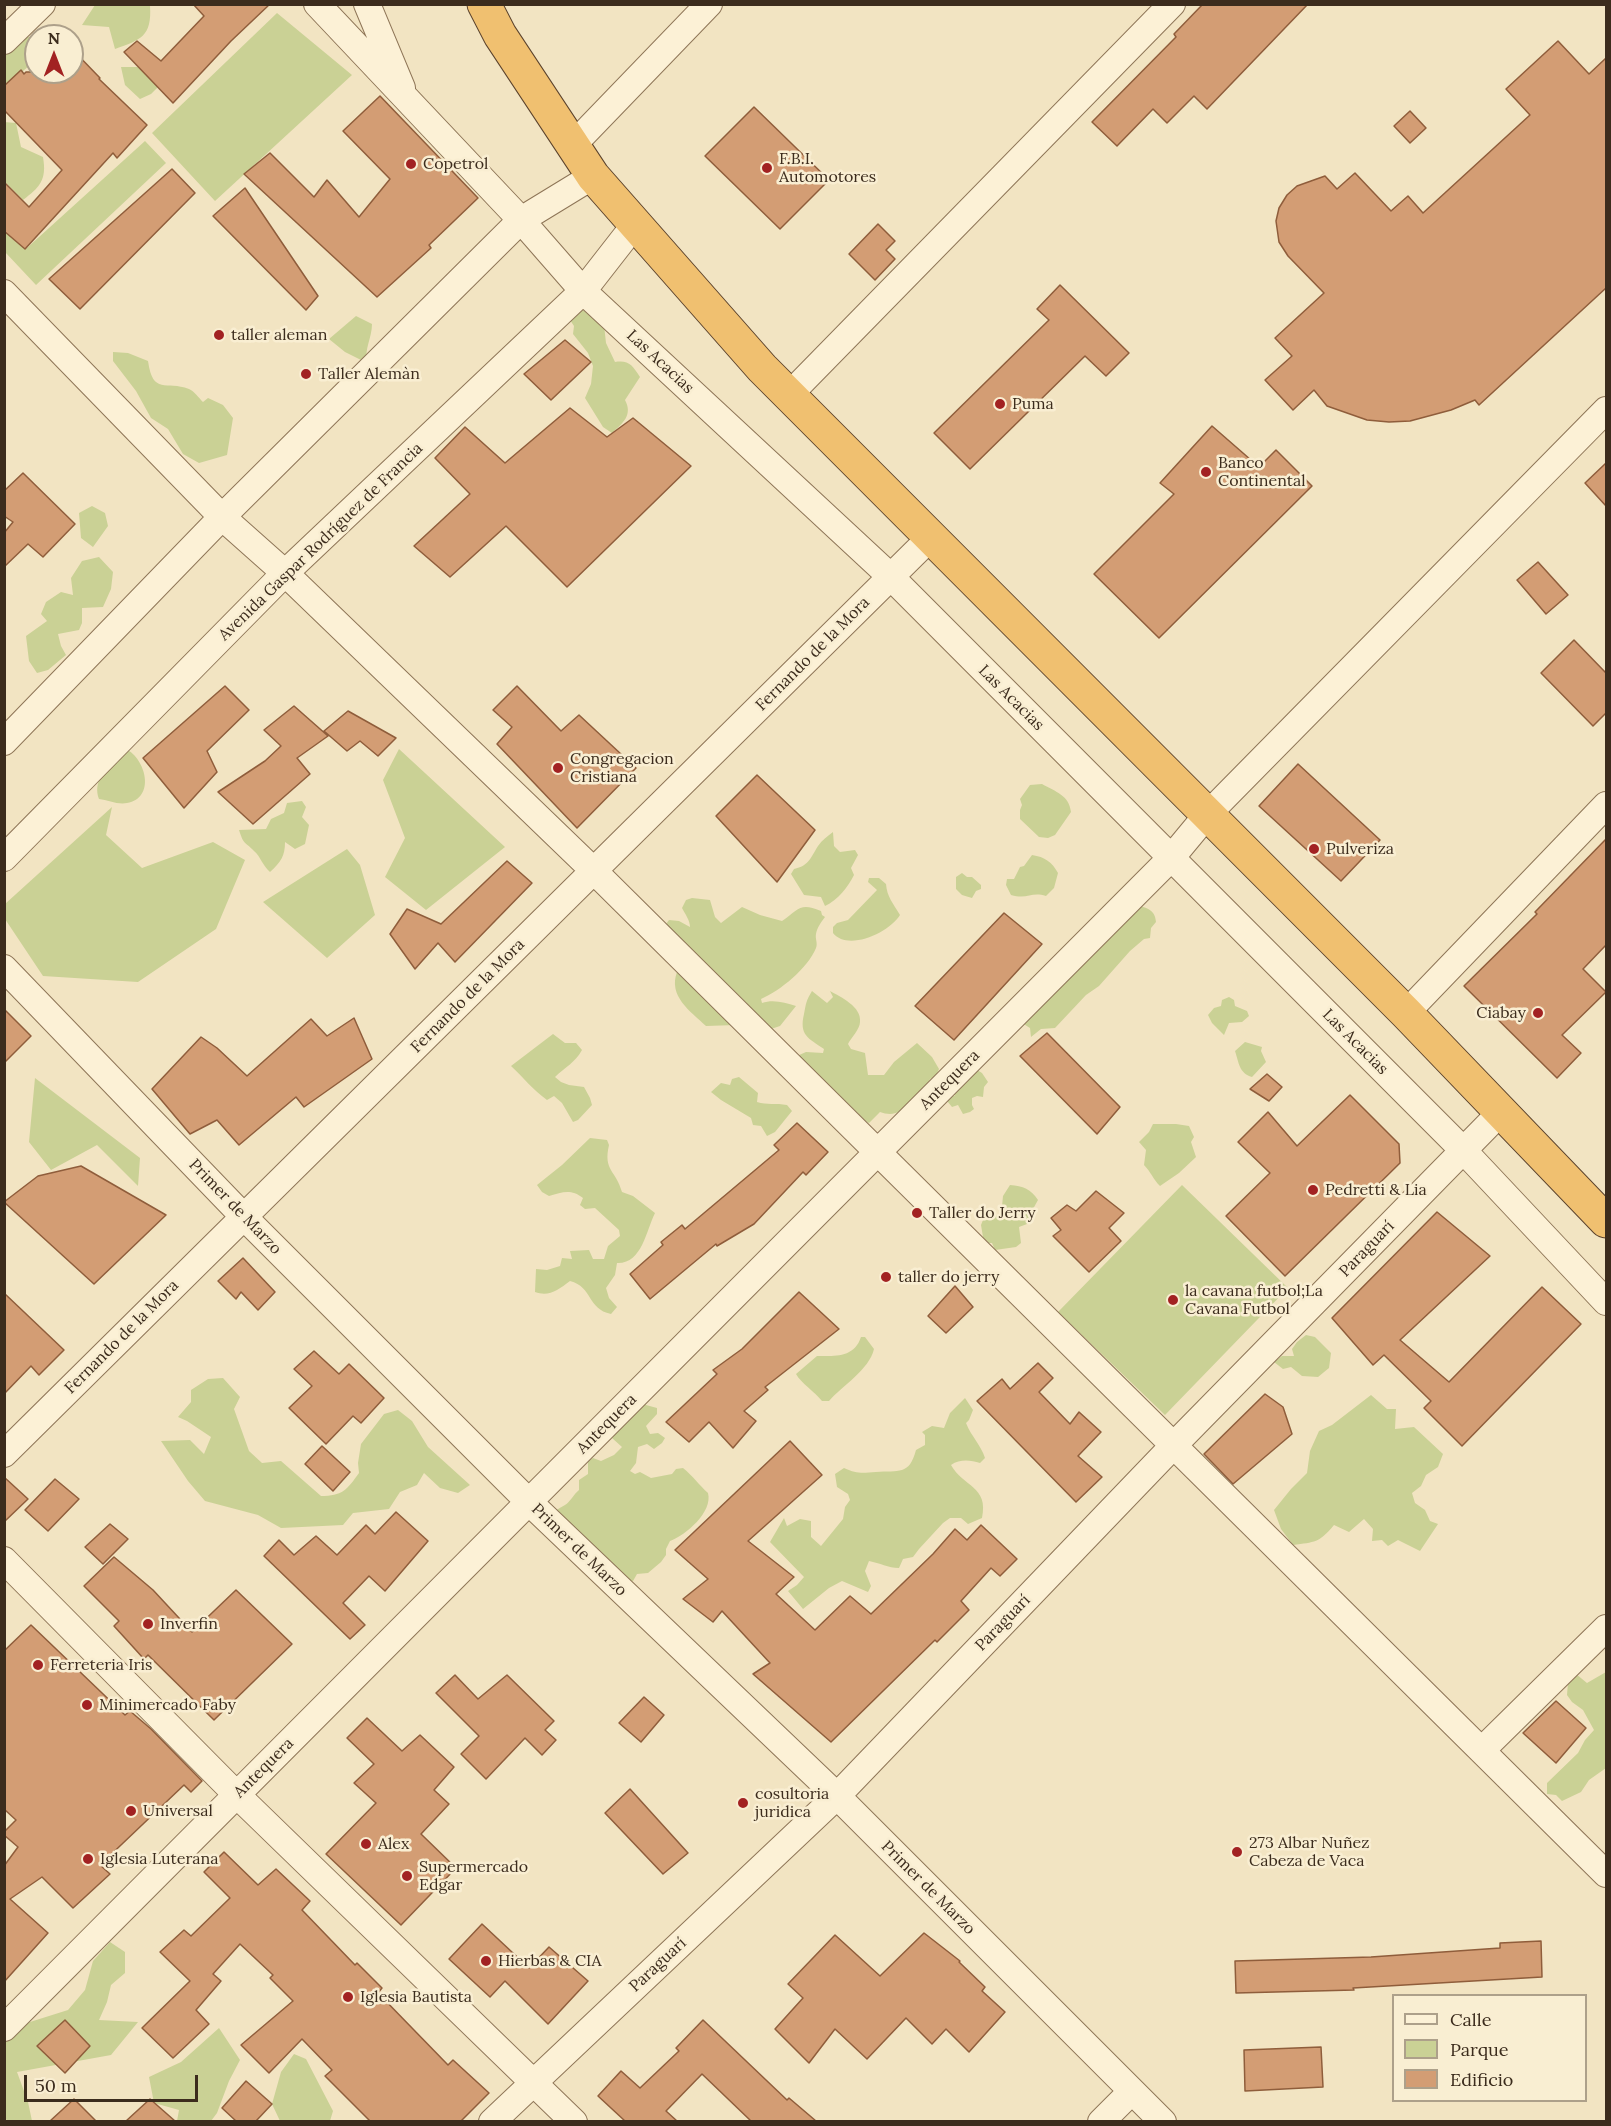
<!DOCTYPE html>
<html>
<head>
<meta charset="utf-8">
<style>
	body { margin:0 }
	#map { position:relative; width:1611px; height:2126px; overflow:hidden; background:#f2e4c2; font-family:Lora,serif }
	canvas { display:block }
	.frame { position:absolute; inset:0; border:6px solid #3c2c1d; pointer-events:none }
	.legend { position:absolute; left:1392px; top:1994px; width:195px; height:108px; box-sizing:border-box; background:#f9eed2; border:2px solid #ada08a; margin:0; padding:8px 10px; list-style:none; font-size:18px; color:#3c2c1d }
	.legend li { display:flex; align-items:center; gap:12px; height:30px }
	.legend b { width:30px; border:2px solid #ada08a }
	.north { position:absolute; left:24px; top:24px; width:60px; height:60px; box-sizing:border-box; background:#f9eed2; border:2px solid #ada08a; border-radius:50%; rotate:0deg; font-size:16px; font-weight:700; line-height:24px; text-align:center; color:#3c2c1d }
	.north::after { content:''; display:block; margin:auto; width:21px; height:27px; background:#a22222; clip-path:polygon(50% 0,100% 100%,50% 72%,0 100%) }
	.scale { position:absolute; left:24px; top:2075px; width:174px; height:27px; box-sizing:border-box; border:3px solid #3c2c1d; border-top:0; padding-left:8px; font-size:18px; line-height:21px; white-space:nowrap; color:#3c2c1d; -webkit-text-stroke:4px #f9eed2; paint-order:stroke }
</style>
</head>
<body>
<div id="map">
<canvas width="1611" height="2126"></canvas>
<div class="frame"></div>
<ul class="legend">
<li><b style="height:8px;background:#fcf1d6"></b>Calle</li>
<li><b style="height:16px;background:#cad195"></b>Parque</li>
<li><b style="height:16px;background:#d39d74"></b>Edificio</li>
</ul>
<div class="north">N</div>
<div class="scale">50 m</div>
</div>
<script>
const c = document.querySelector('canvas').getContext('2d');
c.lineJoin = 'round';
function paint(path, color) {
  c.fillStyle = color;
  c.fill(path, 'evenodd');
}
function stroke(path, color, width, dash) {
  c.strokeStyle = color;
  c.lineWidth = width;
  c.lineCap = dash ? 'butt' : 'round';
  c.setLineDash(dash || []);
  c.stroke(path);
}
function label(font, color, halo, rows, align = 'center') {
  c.font = font + ' Lora,serif';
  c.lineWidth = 5;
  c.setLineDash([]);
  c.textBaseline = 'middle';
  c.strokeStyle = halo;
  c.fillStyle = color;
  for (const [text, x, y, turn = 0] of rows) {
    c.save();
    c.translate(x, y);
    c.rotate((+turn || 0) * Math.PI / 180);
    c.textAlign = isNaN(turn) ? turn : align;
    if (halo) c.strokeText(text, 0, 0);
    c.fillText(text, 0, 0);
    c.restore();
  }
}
const green = new Path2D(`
	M148,4L150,6C152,36 141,40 115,49L109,27L82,25L95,5Z
	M277,13L352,75L215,201L152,133Z
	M27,36L36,41L34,62L7,84L5,81L4,57Z
	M121,67H138L158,87L151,94L140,99L125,85Z
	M4,122L16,123L21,147L43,157C47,180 40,187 23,200L5,182Z
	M145,141L166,163L36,285L5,252L4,233H7L25,249L28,247Z
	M582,310L589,312L604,325L606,343L615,362C629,360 632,365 640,377L625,400C633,415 623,423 612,433L603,427L585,398L591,384L593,366L588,353L573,334L574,326L570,320Z
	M356,316L372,324C372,338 364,349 367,363L345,352L329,339Z
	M113,352L128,353L148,361C153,396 166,380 189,389C194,391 199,398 203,402L208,398L223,405L233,418L227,455L199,463L183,454L168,429L151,418L136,391L113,361Z
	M92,506L105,513L108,526L93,547L81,538L79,513Z
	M99,557L113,572L111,589L103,607L82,608V623L79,630L58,634L61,646L66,655L48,670L37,673L29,661L26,636L47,621L41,614L46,602L61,592L73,595L71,578L82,561Z
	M126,749C146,759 156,798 127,803C118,805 108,800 99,799C93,782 104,773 113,759L117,763L121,758L119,751Z
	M399,749L505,847L426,910L385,877L405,838L383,780Z
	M1042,784C1056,792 1069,795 1071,812L1055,835L1048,838L1039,837L1020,819V810L1022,805L1020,799L1030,785Z
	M302,801L306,807L302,817L309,825L305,844L295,849L285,842C285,856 281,862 270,872C262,865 261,857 254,851C245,841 244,846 239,830L266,829L271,819L284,813L287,803Z
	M112,807L106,835L142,868L213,842L245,860L216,929L138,982L43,976L5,919V904Z
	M833,832L834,846L840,852L855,850L858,855L851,868L854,875C848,887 838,900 825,906L821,897L804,895L791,874L794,869C809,866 811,857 818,846C822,840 828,836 833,832Z
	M347,849L360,865L375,915L327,958L263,902Z
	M1032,855C1045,857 1052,862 1058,873L1054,888L1046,896C1031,891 1028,900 1011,895L1006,885L1007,879H1014L1020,867L1024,866Z
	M962,873L967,877H972L981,885V889L976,891L972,898L962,895L956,889V877Z
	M869,878H879L886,884C887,897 893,903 900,915C890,932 848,952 833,933V927L837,923L848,920L877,890L868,882Z
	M692,898L710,900L715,917L721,923L742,907L760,915L782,921C799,909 800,902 821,911L822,915L825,917C821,922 817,928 816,934C815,939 818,943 816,948C808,968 780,991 761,999L762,1003C774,999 785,1003 796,1006L780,1026L768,1030L663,928L669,920L679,921L690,927C690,920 685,914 682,908L686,900Z
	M1134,904C1145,908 1155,908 1156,922L1151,928L1150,938L1144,939L1130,951L1099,986L1086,995L1055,1028L1041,1029L1031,1037L1030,1028L1022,1023Z
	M674,965L736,1025L706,1026C690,1011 668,996 677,972Z
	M812,991L827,1003L833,997L830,991C841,997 862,1007 860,1022C860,1029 851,1038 848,1044L851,1049L865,1053L868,1075H884L894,1062L917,1043L932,1057L939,1069L936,1076L930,1079C926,1092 904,1114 890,1114C887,1114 883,1113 880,1112L869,1123L857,1117L797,1056L806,1052L823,1053L824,1049C808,1038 799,1035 804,1014C806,1003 806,1001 812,991Z
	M1229,997L1234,1000L1235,1006L1247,1011L1249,1016L1242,1022L1229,1023L1224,1035L1212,1023L1208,1015L1214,1008L1221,1006L1222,1000Z
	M553,1034L565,1043H576L582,1050C575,1063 565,1067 555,1077L561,1082L569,1085L584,1087L590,1098L592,1105L578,1120L573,1122L562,1103L554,1096L547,1100C533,1090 523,1077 511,1066Z
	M1245,1042L1262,1047L1261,1051L1266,1062L1252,1077C1239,1073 1239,1063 1235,1051Z
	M974,1068L982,1073L988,1082L984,1087L983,1097L977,1096L972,1098V1105L974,1109L970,1112L963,1114L958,1105L952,1107L943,1096H955L950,1090Z
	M739,1077L758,1093L757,1102C767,1105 776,1103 787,1105L792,1111L775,1132L767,1136L761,1126L753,1125L751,1118L721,1100L711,1092L721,1083L730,1085L732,1079Z
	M35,1078L140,1158L138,1186L97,1145L51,1170L29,1142Z
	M1153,1124H1176L1189,1126L1194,1137L1191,1142L1196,1157L1179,1173L1160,1186C1153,1179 1151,1172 1144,1165L1146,1150L1139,1142L1149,1132Z
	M590,1138L607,1140L609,1145C603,1171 616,1170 622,1192L633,1196L655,1213C646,1231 642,1264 617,1263L615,1275L606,1288L609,1298L617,1307L611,1314C587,1309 593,1287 570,1281C558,1290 549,1297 535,1292L536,1269L547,1270L560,1266L562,1258L572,1259L570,1251L589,1250L593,1259H604L608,1246L620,1236L619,1230L595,1208L585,1209L580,1205L583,1198C571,1189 563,1192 549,1196L542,1192L537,1185L562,1165Z
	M1010,1185C1023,1186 1031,1189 1038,1200L1033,1209L1035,1217L1027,1224L1019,1227L1021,1243L1016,1247L995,1250L992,1243H984L981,1225L985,1215L992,1214L1001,1217L1003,1196Z
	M1182,1185L1288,1288L1165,1415L1058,1312Z
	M1306,1335L1315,1337L1331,1353L1329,1368L1318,1377L1302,1376L1291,1367L1283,1369L1274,1362L1282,1356H1294L1292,1349L1297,1342Z
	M861,1337H865L874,1349C869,1370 842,1386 829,1401H822C815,1392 801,1383 796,1374L817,1356C835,1356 854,1358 861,1337Z
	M223,1378L240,1397L234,1409L249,1451L262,1463L281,1461L321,1496C342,1496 347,1490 359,1473L358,1463L361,1444L384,1414L398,1410L412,1421L428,1447L470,1485L458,1493L440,1488L424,1473L417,1485L400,1492L389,1509L353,1513L343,1525L281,1528L258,1515L205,1501L188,1481L161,1441L190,1440L204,1454L211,1437L187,1421L178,1417L191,1402V1390L208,1379Z
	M1371,1395L1387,1409H1396L1395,1429L1414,1427L1443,1454L1438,1467L1426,1475L1421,1486L1412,1493L1415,1503L1425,1510L1430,1521L1438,1524L1420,1551L1398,1540L1388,1546L1382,1540L1372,1541L1373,1529L1364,1519L1349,1532L1334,1525C1319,1543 1315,1542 1293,1545L1281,1529L1274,1510L1291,1489L1307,1473L1310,1451L1319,1431L1332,1425Z
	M965,1398L973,1410L969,1420L966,1423C971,1436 981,1445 985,1458L980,1463C970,1460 960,1459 951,1465C963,1487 989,1486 982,1518L968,1524L961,1518H950L943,1523L919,1549L913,1557L903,1559L899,1568C888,1568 880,1563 869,1561L865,1571L871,1586L868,1592L842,1581L829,1588L803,1609L788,1591L797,1585L804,1577L770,1542L784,1518L787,1526L800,1519L811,1521V1537L821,1546L843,1519L845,1507L850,1500L848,1494L837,1487L835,1474L844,1468C857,1474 862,1473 876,1472C899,1470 909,1476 916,1450L925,1445V1435L922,1432L932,1426L944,1428L950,1413Z
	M642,1400L646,1405L657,1408V1414L646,1426L650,1434L658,1433L665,1438L662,1443L654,1449L647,1444L638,1447L636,1463L630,1471L635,1474L640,1472L651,1478L672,1474L676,1469L683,1468C693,1476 699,1485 708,1493C713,1512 686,1535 670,1541L666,1549V1555L661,1562L648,1573L637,1574L633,1581L627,1580L553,1513C557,1509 560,1508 565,1505C570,1502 574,1494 579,1490V1480L588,1474V1461L593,1458L601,1461L614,1455L622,1447L612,1438L614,1432Z
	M1606,1672V1768L1589,1780L1581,1792L1562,1801L1556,1795L1547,1794V1783L1578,1753L1585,1740L1594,1730L1583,1710L1572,1702L1567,1695L1568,1683L1576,1674L1587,1683Z
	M110,1942L125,1952V1973L111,1985L107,2002L99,2020L138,2022L111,2055L17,2072L28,2102L32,2121H7L5,2117L4,2042L11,2028L68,2010L85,1990L93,1961Z
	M219,2028L240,2060L229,2081L217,2113L211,2121H177L179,2110L154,2103L149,2077L181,2062Z
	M294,2054L306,2059L333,2111L330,2121H280L272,2104L281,2072Z`);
const building = new Path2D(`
	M193,4H270L231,41L173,103L124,52L137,41L161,61L204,16Z
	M1203,4H1308L1207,109L1194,96L1167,123L1153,109L1117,146L1092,122L1176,37L1174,34Z
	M1558,41L1589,74L1606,58V288L1479,405L1475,400L1451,410L1410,421L1389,422L1367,420L1327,406L1314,390L1293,410L1265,380L1292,356L1275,338L1324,293L1288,256L1279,242L1276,221L1279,208L1287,195L1297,186L1325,176L1337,189L1355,173L1391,211L1408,196L1423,213L1530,115L1506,89Z
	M72,49L100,78L99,79L147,125L117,158L113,153L25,249L4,231V182L29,207L62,170L4,110V86L21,70L24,74L26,72H72Z
	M380,96L478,198L429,245L431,248L377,297L244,174L270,153L314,197L327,180L359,217L390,179L343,131Z
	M754,107L829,180L780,229L705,156Z
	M1410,111L1426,128L1410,143L1394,126Z
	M172,169L195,193L80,309L49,279Z
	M245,188L318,296L306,310L213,216Z
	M878,224L895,241L886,250L895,259L875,280L849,254Z
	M1060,285L1129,353L1106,376L1085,356L970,469L934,433L1049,320L1037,309Z
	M565,340L591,362L551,400L524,374Z
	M570,408L607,437L633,418L691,466L567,587L506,526L450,577L414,546L470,494L435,458L465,427L505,463Z
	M1212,426L1259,467L1276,450L1312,486L1159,638L1094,574L1174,494L1160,483Z
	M1606,463V506L1585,483Z
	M23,473L75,524L43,557L28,544L4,567V533L13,522L4,516V491Z
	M1538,562L1568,595L1546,614L1517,580Z
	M1574,640L1606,673V713L1593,726L1541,673Z
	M225,686L249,710L207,751L217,772L184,808L143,758Z
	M517,686L561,731L579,715L636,768L577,828L497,744L512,727L493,710Z
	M294,706L328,736L297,758L310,774L253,824L218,792L265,761L281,746L264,730Z
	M348,711L396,738L378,756L360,741L347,751L324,731Z
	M1298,764L1380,840L1341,881L1259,806Z
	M757,775L815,830L777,882L716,816Z
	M1606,839V945L1583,969L1606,992L1562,1035L1581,1053L1557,1078L1464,986L1537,914L1535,912Z
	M507,861L532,883L455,962L438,943L415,969L390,934L407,909L441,924Z
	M1004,913L1042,944L954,1040L915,1006Z
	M4,1009L31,1036L4,1063Z
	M354,1018L372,1059L304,1107L296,1097L239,1145L217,1120L190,1134L152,1089L201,1037L217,1048L247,1076L311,1019L327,1036Z
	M1047,1033L1120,1107L1097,1134L1020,1056Z
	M1267,1074L1282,1087L1269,1101L1250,1089Z
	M1350,1095L1399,1144L1400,1163L1285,1276L1226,1216L1270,1173L1238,1142L1268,1112L1297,1146Z
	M797,1123L828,1152L806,1175L803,1172L754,1224L717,1246L716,1244L650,1299L630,1274L663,1245L661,1242L682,1225L685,1229L779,1150L774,1145Z
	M81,1166L166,1215L94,1284L4,1202L38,1176Z
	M1096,1191L1124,1213L1109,1228L1121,1241L1089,1272L1053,1236L1061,1230L1051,1218L1067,1205L1076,1211Z
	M1437,1212L1490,1256L1400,1340L1449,1382L1542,1287L1581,1324L1462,1446L1424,1408L1431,1401L1384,1355L1373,1365L1332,1318Z
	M243,1258L275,1292L258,1310L241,1292L236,1299L218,1281Z
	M955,1286L973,1307L946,1333L928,1316Z
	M799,1292L839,1329L765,1387L768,1390L744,1411L756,1421L733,1448L709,1422L689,1442L666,1422L717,1374L713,1370L742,1349Z
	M4,1293L64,1350L39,1375L31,1366L4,1394Z
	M314,1351L339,1374L349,1364L384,1398L361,1423L353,1416L326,1444L289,1408L312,1386L294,1369Z
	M1038,1363L1053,1378L1039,1392L1070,1424L1079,1412L1101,1432L1078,1456L1102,1477L1076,1502L977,1401L1002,1379L1010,1389Z
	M1265,1394L1283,1407L1292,1434L1233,1484L1204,1454Z
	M790,1441L822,1475L748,1541L794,1577L776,1594L815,1630L850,1596L871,1614L933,1554L955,1529L967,1540L981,1525L1017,1559L1000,1576L991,1568L961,1601L969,1610L937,1642L935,1640L831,1742L753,1674L770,1663L722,1611L713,1622L683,1599L708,1579L675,1550Z
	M322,1446L350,1472L333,1491L305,1464Z
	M4,1477L28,1499L4,1522Z
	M55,1479L79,1499L48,1531L25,1510Z
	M396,1512L428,1541L385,1591L369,1576L343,1603L365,1625L350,1639L264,1556L279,1540L294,1555L316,1536L337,1555L366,1525L375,1534Z
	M110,1524L128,1539L103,1564L85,1547Z
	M114,1557L153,1590L192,1632L236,1590L292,1644L214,1720L148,1655L144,1659L114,1626L119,1621L84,1586Z
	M31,1625L125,1715L130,1711L151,1729L202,1781L191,1792L184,1785L100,1865L110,1874L73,1908L42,1877L10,1899L48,1933L4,1982V1866L18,1847L4,1835V1832L16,1820L4,1809V1651Z
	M455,1675L478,1699L507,1675L554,1721L545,1730L556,1740L542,1755L525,1738L486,1779L461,1754L479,1736L436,1693Z
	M644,1697L664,1715L641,1742L619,1723Z
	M1556,1701L1586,1728L1556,1763L1523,1733Z
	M367,1718L402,1751L420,1735L454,1767L434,1790L449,1804L421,1834L456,1868L401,1925L326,1854L376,1803L354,1783L374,1764L347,1738Z
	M630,1789L688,1853L663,1874L605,1813Z
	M224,1852L258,1885L276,1869L310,1901L302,1910L355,1965L357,1963L382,1988L378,1993L448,2065L453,2060L489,2093L461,2121H370L325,2076L332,2070L302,2039L269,2073L241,2045L293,2001L270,1978L273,1975L240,1944L213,1974L221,1981L196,2010L209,2024L173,2058L142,2028L190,1981L160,1952L184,1930L191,1936L230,1898L204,1872Z
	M482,1924L529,1968L549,1947L588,1981L548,2024L505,1981L490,1997L449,1959Z
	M924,1933L960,1961L959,1962L985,1987L982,1991L1005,2012L969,2052L946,2029L932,2044L906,2018L867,2059L835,2029L809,2063L775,2029L803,1998L788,1984L835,1935L880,1976Z
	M1541,1941L1542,1977L1353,1988L1354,1990L1236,1993L1235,1961L1371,1957L1500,1948V1943Z
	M65,2020L90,2046L65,2073L37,2046Z
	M703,2020L787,2100L789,2098L816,2121H751L702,2074L666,2111L677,2121H625L598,2096L621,2071L640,2088L679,2051L676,2048Z
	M1321,2047L1323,2087L1245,2091L1244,2050Z
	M246,2081L272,2104L256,2121H236L222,2108Z
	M74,2099L96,2121H50Z
	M150,2099L175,2121H126Z`);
const minor = new Path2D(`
	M317,4L521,220L583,291L891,577L1463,1150L1606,1302
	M367,4L402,88
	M4,41L42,4
	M573,145L709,4
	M4,293L222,517L285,573L594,871L1606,1874
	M789,395L1172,4
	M4,742L222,517L521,220L593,176
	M4,858L285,573L583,291L636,223
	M4,968L244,1217L529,1502L837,1796L1163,2122
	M1406,1013L1606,805
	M4,1454L931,537
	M4,1560L237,1795L574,2122
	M1482,1750L1606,1628
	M4,2028L1172,857L1206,816L1606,410
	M492,2122L837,1796L1174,1445L1501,1112
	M1101,2122L1132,2091`);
const trunk = new Path2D(`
	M484,4L500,35L593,176L762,368L1406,1013L1606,1221`);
const markers = [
	[411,164,6,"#a22222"],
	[767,168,6,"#a22222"],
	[219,335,6,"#a22222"],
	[306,374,6,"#a22222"],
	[1000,404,6,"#a22222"],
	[1206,472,6,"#a22222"],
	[558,768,6,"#a22222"],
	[1314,849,6,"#a22222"],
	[1538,1013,6,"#a22222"],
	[1313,1190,6,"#a22222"],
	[917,1213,6,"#a22222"],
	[886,1277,6,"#a22222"],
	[1173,1300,6,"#a22222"],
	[148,1624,6,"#a22222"],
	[38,1665,6,"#a22222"],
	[87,1705,6,"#a22222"],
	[743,1803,6,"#a22222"],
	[131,1811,6,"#a22222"],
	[366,1844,6,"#a22222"],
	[1237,1852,6,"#a22222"],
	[88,1859,6,"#a22222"],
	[407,1876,6,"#a22222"],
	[486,1961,6,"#a22222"],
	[348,1997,6,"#a22222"]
];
const poiNames = [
	["F.B.I.",779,159],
	["Automotores",779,177],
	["Copetrol",423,164],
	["taller aleman",231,335],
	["Taller Alemàn",318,374],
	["Puma",1012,404],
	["Banco",1218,463],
	["Continental",1218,481],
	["Congregacion",570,759],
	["Cristiana",570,777],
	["Pulveriza",1326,849],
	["Ciabay",1526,1013,"right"],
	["Pedretti & Lia",1325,1190],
	["Taller do Jerry",929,1213],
	["taller do jerry",898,1277],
	["la cavana futbol;La",1185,1291],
	["Cavana Futbol",1185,1309],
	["Inverfin",160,1624],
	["Ferreteria Iris",50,1665],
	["Minimercado Faby",99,1705],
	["cosultoria",755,1794],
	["juridica",755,1812],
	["Universal",143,1811],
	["273 Albar Nuñez",1249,1843],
	["Cabeza de Vaca",1249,1861],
	["Alex",378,1844],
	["Iglesia Luterana",100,1859],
	["Supermercado",419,1867],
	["Edgar",419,1885],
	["Hierbas & CIA",498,1961],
	["Iglesia Bautista",360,1997]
];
const streetNames = [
	["Las Acacias",660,362,43],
	["Avenida Gaspar Rodríguez de Francia",321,542,-44],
	["Fernando de la Mora",813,654,-45],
	["Las Acacias",1011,698,45],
	["Fernando de la Mora",468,996,-45],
	["Las Acacias",1355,1042,45],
	["Antequera",950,1080,-45],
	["Primer de Marzo",235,1207,46],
	["Paraguarí",1367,1249,-46],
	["Fernando de la Mora",122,1337,-45],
	["Antequera",607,1424,-45],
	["Primer de Marzo",579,1550,44],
	["Paraguarí",1003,1623,-46],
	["Antequera",264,1768,-45],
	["Primer de Marzo",928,1888,45],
	["Paraguarí",658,1965,-43]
];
paint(green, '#cad195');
paint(building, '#d39d74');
stroke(building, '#8f5d3b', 1.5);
stroke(minor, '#8e7557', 28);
stroke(trunk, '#5b422c', 35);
stroke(minor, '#fcf1d6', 26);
stroke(trunk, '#f0c070', 33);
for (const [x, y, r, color] of markers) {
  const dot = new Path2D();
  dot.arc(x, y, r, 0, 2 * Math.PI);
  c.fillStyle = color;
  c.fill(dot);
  stroke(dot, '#f9eed2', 2);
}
label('16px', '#3c2c1d', '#f9eed2', poiNames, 'left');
label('16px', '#3c2c1d', '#f9eed2', streetNames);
</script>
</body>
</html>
